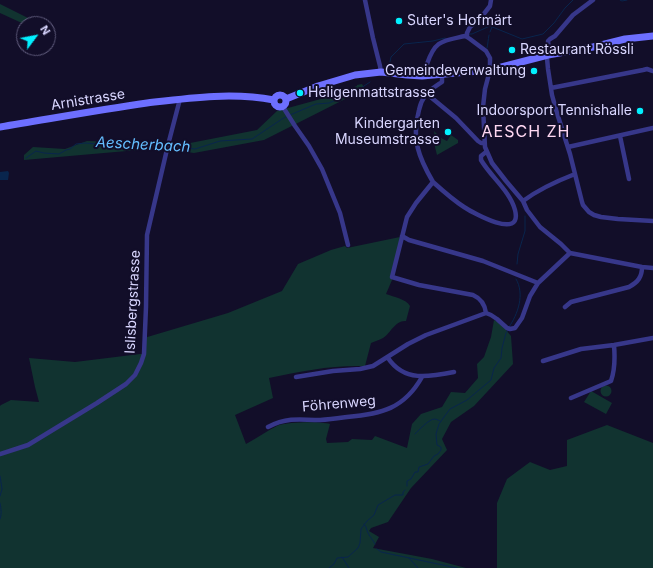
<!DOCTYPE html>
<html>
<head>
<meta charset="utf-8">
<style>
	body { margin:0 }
	#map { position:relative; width:653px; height:568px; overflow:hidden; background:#120e29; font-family:Inter,sans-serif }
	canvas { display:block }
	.north { position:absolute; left:16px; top:16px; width:40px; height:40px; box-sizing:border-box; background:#120e29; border:1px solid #625e7f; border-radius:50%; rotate:58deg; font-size:11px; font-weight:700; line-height:16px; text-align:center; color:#d9d6ff }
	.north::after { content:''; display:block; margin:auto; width:14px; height:18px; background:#02f0ff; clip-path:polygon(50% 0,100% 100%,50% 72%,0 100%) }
</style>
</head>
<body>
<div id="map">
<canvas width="653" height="568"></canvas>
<div class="north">N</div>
</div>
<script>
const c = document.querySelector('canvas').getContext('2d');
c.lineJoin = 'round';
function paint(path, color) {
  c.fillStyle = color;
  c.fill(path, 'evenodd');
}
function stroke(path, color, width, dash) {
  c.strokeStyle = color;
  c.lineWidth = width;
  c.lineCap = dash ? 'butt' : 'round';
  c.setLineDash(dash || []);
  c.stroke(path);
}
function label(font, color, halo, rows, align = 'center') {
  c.font = font + ' Inter,sans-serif';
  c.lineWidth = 4;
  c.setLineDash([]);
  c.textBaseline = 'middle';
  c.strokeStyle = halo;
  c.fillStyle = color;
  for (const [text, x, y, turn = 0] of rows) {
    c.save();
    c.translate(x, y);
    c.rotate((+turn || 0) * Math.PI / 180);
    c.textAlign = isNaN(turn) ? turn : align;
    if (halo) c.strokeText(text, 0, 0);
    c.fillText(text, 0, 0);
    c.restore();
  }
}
const green = new Path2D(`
	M0,4L32,20L30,24H24L0,13Z
	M362,84L365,89L264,140L194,153L161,148L24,160V155L33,147L65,149L87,141L185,144L257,130L277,111L328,97L339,96L355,89L354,87L357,86V85Z
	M434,131L441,138L447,141L451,135L458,140V143L437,155L433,139H435Z
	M400,237L395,273L386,294C394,297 406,299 410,306L406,321C395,320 391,333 383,338C380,340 375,341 371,343L365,366C332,365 301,371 269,378L273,398L235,415L246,444C257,438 268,430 279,425C288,422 320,421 330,424L326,439L327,443L348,442L352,439L372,440L375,436L407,448L412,424L421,414L442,407L451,392L465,393L478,378L477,364L484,357L491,337L494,320L501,324L511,336L513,364L474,406L451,422L442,439L447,450L411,488L388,522L371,528L369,531L379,537L373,548L432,559L466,568H0V406L1,405L11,400L39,402L35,387L29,358L75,362L140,354H143L144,338L228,313L282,291L298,264L331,250L345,246L347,248Z
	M600.5 391a5.5 5.5 0 1 1 11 0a5.5 5.5 0 1 1-11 0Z
	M591,391L612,403L606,414L584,402Z
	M607,425L653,443V568H497V503L507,479L530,462L550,470L567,466V440Z`);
const water = new Path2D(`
	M8,171L9,173L8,180H0V172Z`);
const stream = new Path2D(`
	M620,0L622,1L627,0
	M490,32L492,27
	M468,34H472L490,26L522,39L543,34L554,23L565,8L573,0
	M487,48C488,44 488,40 489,35
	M389,66L391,57L404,44L433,41L445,38
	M290,115L316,104L329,103L358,90L370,82
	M169,146L195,149L220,141L252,139L282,119L288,116
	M26,158L36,151L44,153L59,154L66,150L70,149L76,144L85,143L109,145L116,144L120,147L132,146H166
	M517,264L518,254L525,231V216
	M509,327C518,314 525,294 516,279
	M415,434C419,430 428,420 434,419C436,419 438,420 440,421
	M407,486V481L411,479L415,472H418L419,467L428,464L434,456L438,454L441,450V447L437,445L436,434L439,424L444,417L450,409L467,400L491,380L494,368L501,358L502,348L506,333L508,330
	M0,496L2,489L0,476
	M0,503C1,508 2,514 0,519
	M364,524C367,527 366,529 368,533C370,537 373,540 375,544
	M377,549L381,552L457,568
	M342,557L349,568
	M409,558L418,568
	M329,568L334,564L337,558L348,557L358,548L360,543L361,529L367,521L374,515L378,505L395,495H403V492L405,490`);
const street = new Path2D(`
	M365,0L373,38L380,66L381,72
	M491,0L490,6L483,15L470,27L467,33V37L470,39L486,51L490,58V70L485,89L483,107L485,147L492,163L506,181L523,201L527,210L540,227L561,244L570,253L642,267L653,268
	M593,0L573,15L555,36L550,39L548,41L549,52L547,58L548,69L552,95L557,113L570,154L582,202L583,205L589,212L594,215L601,217L618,219L653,221
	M442,75V82C436,86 429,90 425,96C422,100 420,105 419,110C411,139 419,158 433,182L416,203L407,217L392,277L419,285L473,295C482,299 485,305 486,313
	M422,76C423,72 425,68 427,64C435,40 442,41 465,36L467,37
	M551,88L643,70L647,69L653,71
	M427,94L456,118L478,141L481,143H484
	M283,107L295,126L309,146L322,169L340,213L348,245
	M620,136L629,179
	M568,147L653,128
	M433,182C443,191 453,200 464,207C473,213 523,241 515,210C510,191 491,177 481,160V156L486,152
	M523,201C539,189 557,181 575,174
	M402,236L409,240L483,261L538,283
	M565,307L571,302L629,287C638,282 642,277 642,267
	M388,358C404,382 429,377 454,372
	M543,361L581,349L614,345L653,338
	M296,377L333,371L360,369L373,366L408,344L426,335L486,313L491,315L497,319L507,328L510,329L515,328L522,318L530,296L538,283L570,253
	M571,398L611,381C615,370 615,357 614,345
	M268,427C285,418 298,419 316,420C327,420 337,418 347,417C381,414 404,409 422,377
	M0,454L28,445L97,403L126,384L135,375L141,363L144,354L146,307L147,235L168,145L180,99`);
const secondary = new Path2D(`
	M274 101a6 6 0 1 1 12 0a6 6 0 1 1-12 0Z
	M286,99L318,86L355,75L381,72L407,75L422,76L490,70L548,55L593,47L625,39L653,36
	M0,127C49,119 98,110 147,103C189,98 232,92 274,100`);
const markers = [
	[399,21,4,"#02f0ff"],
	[512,50,4,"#02f0ff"],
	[534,71,4,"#02f0ff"],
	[300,93,4,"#02f0ff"],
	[640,111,4,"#02f0ff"],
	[448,132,4,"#02f0ff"]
];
const poiNames = [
	["Suter's Hofmärt",407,21],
	["Restaurant Rössli",520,50],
	["Gemeindeverwaltung",526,71,"right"],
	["Heligenmattstrasse",308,93],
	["Indoorsport Tennishalle",632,111,"right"],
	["Kindergarten",440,124,"right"],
	["Museumstrasse",440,140,"right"]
];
const streetNames = [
	["Arnistrasse",88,100,-9],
	["Islisbergstrasse",133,302,-87],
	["Föhrenweg",339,404,-5]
];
const waterNames = [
	["Aescherbach",143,145,3]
];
const quarterNames = [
	["AESCH ZH",526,132]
];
paint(green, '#113330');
paint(water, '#09254d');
stroke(stream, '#09254d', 1);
stroke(street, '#37378a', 4.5);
stroke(secondary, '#6d6fff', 7);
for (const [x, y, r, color] of markers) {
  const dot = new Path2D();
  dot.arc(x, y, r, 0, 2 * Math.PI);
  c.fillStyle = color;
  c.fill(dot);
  stroke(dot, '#120e29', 1.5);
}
label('14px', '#d9d6ff', '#120e29', poiNames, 'left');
label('14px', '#d9d6ff', '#120e29', streetNames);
label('italic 15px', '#64beff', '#120e29', waterNames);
c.letterSpacing = '1px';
label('16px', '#ffd8f2', '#120e29', quarterNames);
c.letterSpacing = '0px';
</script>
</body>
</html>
